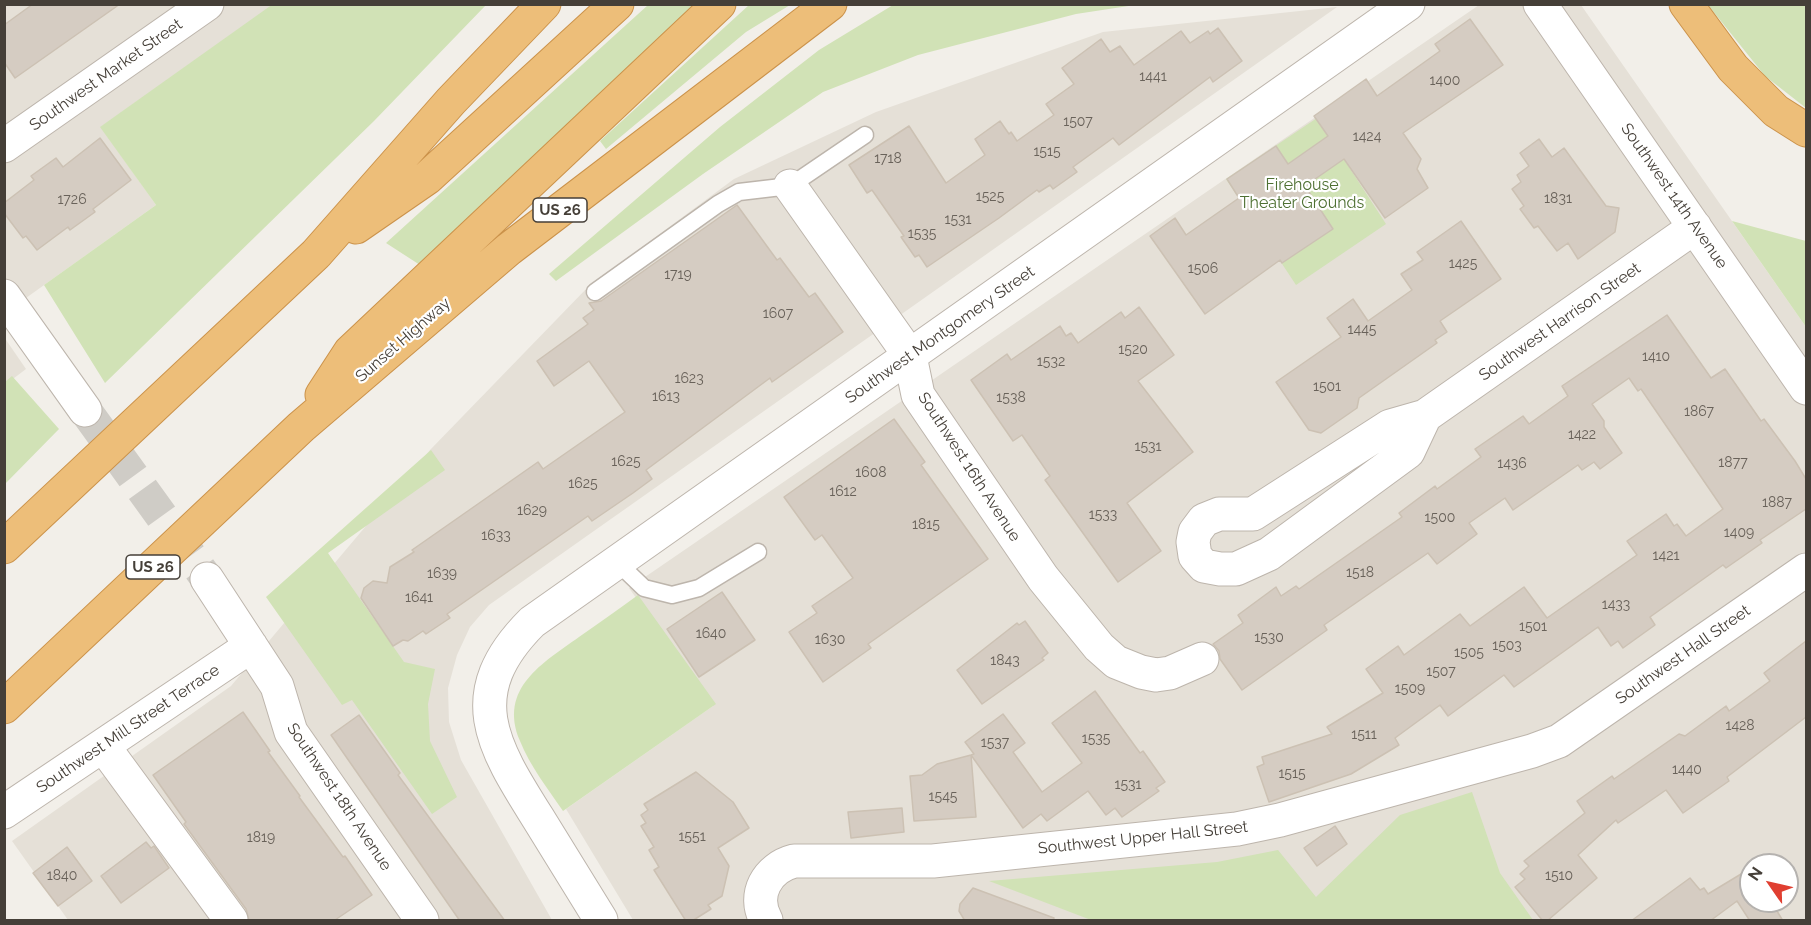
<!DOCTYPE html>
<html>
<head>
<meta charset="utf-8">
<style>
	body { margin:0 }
	#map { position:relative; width:1811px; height:925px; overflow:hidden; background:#f2efe9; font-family:Raleway,sans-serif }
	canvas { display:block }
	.frame { position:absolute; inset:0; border:6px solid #453f38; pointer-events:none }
	.north { position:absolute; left:1739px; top:853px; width:60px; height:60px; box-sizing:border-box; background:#fff; border:2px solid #b5b2af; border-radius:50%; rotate:304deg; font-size:16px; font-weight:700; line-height:24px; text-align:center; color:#453f38 }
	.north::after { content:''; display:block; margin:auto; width:21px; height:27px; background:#e03f31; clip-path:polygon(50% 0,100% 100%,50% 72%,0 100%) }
</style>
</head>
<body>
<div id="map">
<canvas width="1811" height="925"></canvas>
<div class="frame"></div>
<div class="north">N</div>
</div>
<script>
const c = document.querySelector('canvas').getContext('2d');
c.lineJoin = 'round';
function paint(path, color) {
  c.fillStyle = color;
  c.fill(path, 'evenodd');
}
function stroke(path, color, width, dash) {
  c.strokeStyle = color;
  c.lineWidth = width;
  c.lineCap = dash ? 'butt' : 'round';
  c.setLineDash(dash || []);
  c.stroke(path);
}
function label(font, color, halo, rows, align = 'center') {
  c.font = font + ' Raleway,sans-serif';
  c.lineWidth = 4.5;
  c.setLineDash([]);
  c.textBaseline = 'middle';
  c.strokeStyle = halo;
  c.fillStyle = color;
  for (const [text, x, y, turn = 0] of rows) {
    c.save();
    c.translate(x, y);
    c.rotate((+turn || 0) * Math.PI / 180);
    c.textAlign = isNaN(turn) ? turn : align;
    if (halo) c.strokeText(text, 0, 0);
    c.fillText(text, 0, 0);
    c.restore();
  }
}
const residential = new Path2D(`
	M5,5H273L101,127L156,205L5,313Z
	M1479,5H1581L1806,327V920H633L566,809L713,706L629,588ZM1751,865H1787V901H1751Z
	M1337,7L489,605L470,627L457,655L448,688L449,722L461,760L552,920H68L12,841L231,686L430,450L588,287L734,179L876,112L1103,32Z
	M4,337L26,369L5,385H4Z`);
const green = new Path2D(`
	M273,4L486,5L374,121L105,383L44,285L156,205L100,127Z
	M648,5H699L420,265L386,243Z
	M749,5H790L746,32L606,149L600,141Z
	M893,5H1135L1076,14L918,55L823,92L703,174L556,281L549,274L720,127L819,50Z
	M1800,5H1806V108L1765,76L1708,5Z
	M1317,118L1386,224L1296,285L1226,179Z
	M1732,221L1806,241V327Z
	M12,376L59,429L5,484V382Z
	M431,450L445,470L328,553L404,662L435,669L428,704L430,741L457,797L432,814L352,700L342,705L266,597Z
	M638,595L716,704L563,811C548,789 530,766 520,741C498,688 543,663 579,637C599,623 619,609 638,595Z
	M1472,792L1500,873L1533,920H1091L989,881L1217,862L1278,850L1316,897L1400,815Z`);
const building = new Path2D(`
	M33,4H120L15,78L4,62V25Z
	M1470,19L1503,65L1403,133L1421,159L1417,169L1428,188L1385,218L1344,159L1305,186L1333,229L1282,263L1280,260L1205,314L1150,236L1175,218L1186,235L1239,198L1227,179L1276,146L1288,164L1328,136L1314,116L1366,79L1377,96L1440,51L1435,44Z
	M1218,28L1242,61L1213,82L1210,77L1119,145L1113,138L1073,167L1077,172L1053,189L1050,185L1039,192L1037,190L999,218L927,267L919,255L915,257L901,237L904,236L872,190L867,193L849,165L909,126L946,183L985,155L975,139L1000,121L1009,134L1011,132L1017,141L1054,115L1046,104L1074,84L1062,68L1101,39L1110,52L1120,46L1134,65L1181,31L1190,43L1208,31L1210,34Z
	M100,138L131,180L93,209L95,212L70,230L68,227L37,250L26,236L23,238L4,213V203L34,180L31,176L56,158L63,167Z
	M1539,139L1552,157L1564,148L1606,206L1619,208L1615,232L1578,259L1568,243L1557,251L1538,226L1534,228L1520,209L1524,206L1512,189L1521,182L1517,175L1529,166L1520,153Z
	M737,205L777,260L780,258L809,297L815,293L843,332L772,382L770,378L646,470L652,479L633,493L592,521L588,516L447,614L450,618L426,634L423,631L408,641L403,640L393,646L361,598L364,588L373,581L387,583L390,567L414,552L412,550L538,462L543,469L625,412L589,361L554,386L537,361L588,324L583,318L594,310L589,303L601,301Z
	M1461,221L1501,279L1440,321L1447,332L1435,340L1437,343L1359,398L1357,408L1321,433L1309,430L1276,382L1341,337L1327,318L1353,299L1368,321L1412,290L1401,274L1423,260L1417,252Z
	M1139,307L1174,355L1138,381L1193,452L1127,503L1161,551L1118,582L1045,480L1050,476L1022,435L1013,441L971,380L1007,354L1011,360L1060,326L1066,336L1071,333L1078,343L1121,312L1125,318Z
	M1667,315L1711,378L1725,369L1761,421L1764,419L1795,461L1806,479V509L1760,540L1762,543L1726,568L1723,565L1650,617L1655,625L1623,648L1618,641L1611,646L1598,627L1514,687L1504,675L1448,716L1440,705L1395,738L1399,745L1351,774L1269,802L1257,767L1264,764L1262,757L1332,734L1327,727L1383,693L1366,669L1398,646L1404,655L1460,614L1470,626L1524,587L1547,618L1637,555L1627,541L1666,514L1674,526L1677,524L1686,536L1723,509L1641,389L1638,391L1629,378L1592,404L1604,421V427L1622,453L1600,469L1594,462L1582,470L1578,465L1513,510L1505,498L1469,523L1477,534L1437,564L1428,553L1324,625L1327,630L1242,690L1220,659L1219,651L1213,644L1243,623L1238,615L1276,587L1281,596L1296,586L1299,589L1402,517L1399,513L1435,486L1437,489L1481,457L1475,449L1523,416L1529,424L1568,396L1562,386Z
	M894,419L925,462L921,465L988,559L868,644L871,648L823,682L789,632L817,613L812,606L853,578L822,535L815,540L784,497Z
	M722,592L755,640L699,677L667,629Z
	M1025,621L1048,653L1042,658L1044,660L982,704L957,670L1017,623L1019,625Z
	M1806,641V717L1727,777L1729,781L1683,813L1666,790L1618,823L1616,820L1578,855L1597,878L1547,921H1543L1515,887L1525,879L1520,874L1529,866L1524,861L1585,813L1577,801L1612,776L1614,779L1679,734L1685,736L1726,706L1729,711L1770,681L1764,673Z
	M1095,691L1140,753L1143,751L1165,782L1156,788L1159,791L1122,817L1115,808L1106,815L1088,791L1047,821L1041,814L1023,828L971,755L974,754L965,742L1003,714L1025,743L1013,752L1042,792L1082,763L1052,723Z
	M243,712L270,751L268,752L300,796L299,797L343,857L345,856L372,895L335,920H249L246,909L184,824L186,822L153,775Z
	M359,715L400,773L398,775L505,921H460L331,735Z
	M971,755L976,817L914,821L910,776L922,775L937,764Z
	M696,772L733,802L749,828L718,848L729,866L722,896L708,905L711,909L692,921H686L654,870L659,867L649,850L654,847L641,826L646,823L641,815L648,810L644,804Z
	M902,808L904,832L851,838L848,812Z
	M1335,826L1347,844L1317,866L1304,848Z
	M146,842L151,848L154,846L169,868L121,903L101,876Z
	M67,847L92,881L58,906L33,873Z
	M1751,868V901H1771L1783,921H1750L1737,901L1710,921H1631L1690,878L1700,890L1704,888L1708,894Z
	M973,888L1054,918L1053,921H965L959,911L960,904Z`);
const minorTunnel = new Path2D(`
	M85,410L207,579`);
const service = new Path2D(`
	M595,292L718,204L739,192L790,186L865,135
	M617,562L644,588L672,595L699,588L758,552`);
const minor = new Path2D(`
	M1540,4L1806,388
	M4,146L207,4
	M790,186L910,356L918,395L1043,578L1099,647L1116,662L1141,672L1156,675L1170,673L1202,659
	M4,296L85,410
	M1425,416L1408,452L1269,554L1236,569H1220L1204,566L1195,556L1193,542L1195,532L1204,520L1219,514H1253L1390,426Z
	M1425,416L1695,227
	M207,579L277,686L291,732L422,920
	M104,747L231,920
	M4,812L251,646
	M766,920C752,895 767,868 794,861H933L1237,829L1280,820L1532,751L1559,741L1806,570`);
const tertiary = new Path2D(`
	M601,920C580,886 559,852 538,818C492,745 460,694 532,622L1408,4`);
const motorway = new Path2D(`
	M1686,4L1733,68L1776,111L1806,130
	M356,227L427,178L617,4
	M322,395L350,352L719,4
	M4,547L316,254L451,101L544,4
	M4,707L301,427L509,249L830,4`);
const numberNames = [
	["1441",1153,77],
	["1400",1445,81],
	["1507",1078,122],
	["1424",1367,137],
	["1515",1047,152],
	["1718",888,159],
	["1525",990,197],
	["1831",1558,199],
	["1726",72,200],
	["1531",958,220],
	["1535",922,234],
	["1425",1463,264],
	["1506",1203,269],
	["1719",678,275],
	["1607",778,314],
	["1445",1362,330],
	["1520",1133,350],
	["1410",1656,357],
	["1532",1051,362],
	["1623",689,379],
	["1501",1327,387],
	["1613",666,397],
	["1538",1011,398],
	["1867",1699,412],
	["1422",1582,435],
	["1531",1148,447],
	["1625",626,462],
	["1877",1733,463],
	["1436",1512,464],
	["1608",871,473],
	["1625",583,484],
	["1612",843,492],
	["1887",1777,503],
	["1629",532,511],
	["1533",1103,515],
	["1500",1440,518],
	["1815",926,525],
	["1409",1739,533],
	["1633",496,536],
	["1421",1666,556],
	["1518",1360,573],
	["1639",442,574],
	["1641",419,598],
	["1433",1616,605],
	["1501",1533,627],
	["1640",711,634],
	["1530",1269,638],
	["1630",830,640],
	["1503",1507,646],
	["1505",1469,653],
	["1843",1005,661],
	["1507",1441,672],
	["1509",1410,689],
	["1428",1740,726],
	["1511",1364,735],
	["1535",1096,739],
	["1537",995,743],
	["1440",1687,770],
	["1515",1292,774],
	["1531",1128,785],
	["1545",943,797],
	["1551",692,837],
	["1819",261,838],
	["1840",62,876],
	["1510",1559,876]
];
const shields = [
	[560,210,54],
	[153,567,54]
];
const shieldNames = [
	["US 26",560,210],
	["US 26",153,567]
];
const streetNames = [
	["Southwest Market Street",106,75,-35],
	["Southwest 14th Avenue",1674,196,55],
	["Southwest Harrison Street",1560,322,-35],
	["Southwest Montgomery Street",940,335,-35],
	["Sunset Highway",403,340,-41],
	["Southwest 16th Avenue",969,467,57],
	["Southwest Hall Street",1683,655,-35],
	["Southwest Mill Street Terrace",128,729,-34],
	["Southwest 18th Avenue",339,797,56],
	["Southwest Upper Hall Street",1143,838,-6]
];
const parkNames = [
	["Firehouse",1302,185],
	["Theater Grounds",1302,203]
];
paint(residential, '#e5e0d7');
paint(green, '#d1e2b6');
paint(building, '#d5ccc2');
stroke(building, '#ccc1b3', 1.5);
stroke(minorTunnel, '#cfccc6', 33, [33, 16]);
stroke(service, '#bdb5ac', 19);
stroke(minor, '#bdb5ac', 35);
stroke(tertiary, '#bdb5ac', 35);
stroke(motorway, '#cb924a', 35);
stroke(service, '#fff', 16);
stroke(minor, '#fff', 33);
stroke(tertiary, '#fff', 33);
stroke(motorway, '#edbe79', 33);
label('14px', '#69625a', null, numberNames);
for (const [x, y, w] of shields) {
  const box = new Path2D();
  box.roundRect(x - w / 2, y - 12, w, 24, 4.5);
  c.fillStyle = '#fff';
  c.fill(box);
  stroke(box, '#453f38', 1.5);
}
label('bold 15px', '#453f38', null, shieldNames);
label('16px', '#453f38', '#fff', streetNames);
label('16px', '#4e7032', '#fff', parkNames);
</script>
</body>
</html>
